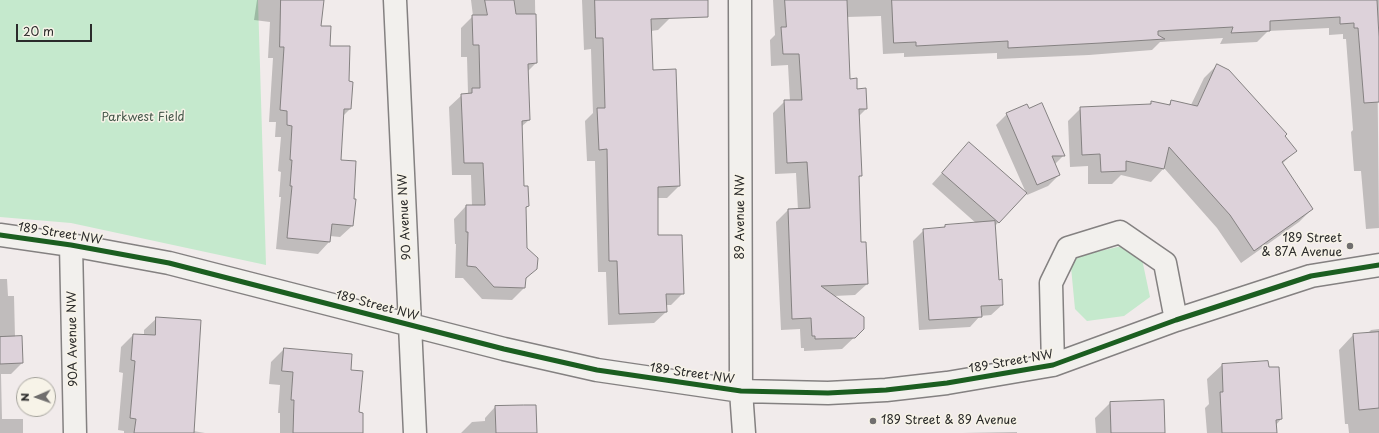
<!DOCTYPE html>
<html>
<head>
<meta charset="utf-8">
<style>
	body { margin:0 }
	#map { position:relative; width:1379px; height:433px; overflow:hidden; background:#f1ebeb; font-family:"Playpen Sans",sans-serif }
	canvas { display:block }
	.north { position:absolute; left:16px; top:377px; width:40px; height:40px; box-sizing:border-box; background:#f7f3e8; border:1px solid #a5a39c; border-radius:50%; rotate:268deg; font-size:11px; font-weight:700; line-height:16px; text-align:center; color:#2b2b2b }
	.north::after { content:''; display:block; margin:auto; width:14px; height:18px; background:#706e6e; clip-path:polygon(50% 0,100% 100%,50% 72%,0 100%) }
	.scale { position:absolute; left:16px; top:24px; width:76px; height:18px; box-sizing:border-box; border:2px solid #2b2b2b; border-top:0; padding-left:5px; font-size:12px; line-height:14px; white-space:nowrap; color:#2b2b2b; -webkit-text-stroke:3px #f7f3e8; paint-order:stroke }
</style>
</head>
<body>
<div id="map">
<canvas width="1379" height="433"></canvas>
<div class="north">N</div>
<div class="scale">20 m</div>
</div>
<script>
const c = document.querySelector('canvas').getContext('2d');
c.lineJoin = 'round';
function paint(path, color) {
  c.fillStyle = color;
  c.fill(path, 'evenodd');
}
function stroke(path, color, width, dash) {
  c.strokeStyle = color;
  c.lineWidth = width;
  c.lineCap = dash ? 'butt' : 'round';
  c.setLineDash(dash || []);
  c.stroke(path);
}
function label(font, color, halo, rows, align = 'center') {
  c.font = font + ' "Playpen Sans",sans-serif';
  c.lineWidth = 3;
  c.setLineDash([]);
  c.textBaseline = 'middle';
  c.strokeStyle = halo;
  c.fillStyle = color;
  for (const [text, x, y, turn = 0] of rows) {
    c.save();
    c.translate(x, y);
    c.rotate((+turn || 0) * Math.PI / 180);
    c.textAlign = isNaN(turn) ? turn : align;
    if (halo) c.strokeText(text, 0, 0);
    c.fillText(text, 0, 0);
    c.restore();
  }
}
const green = new Path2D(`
	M0,0H258L266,265L71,223L0,217Z
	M1122,246L1142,259L1150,297L1124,316L1087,321L1075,309L1071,267L1078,256Z`);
const shadow = new Path2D(`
	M257,0H323L319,27L348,82L350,109L342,117L340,160L352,226L340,237L330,236L329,242L318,254L276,249L281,197H279L281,172L278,171L281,137H275L276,122H269L273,58H268L270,22L254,20Z
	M471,0H535L536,63L527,72L529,120L521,127L523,187L528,206L525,209L526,249L536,268L525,280L524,288L512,300L482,299L463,278H455L456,244H455L454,219L466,206H472L471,175H452L449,107L462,95L468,93L467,57H461V28L473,16Z
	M582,0H669L670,18L658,30L651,31L652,71L679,186L667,198H657V236L683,293L671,305H665L666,312L654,323L608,325L606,272H598L595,161H587L585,121L593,113L591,49L584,50Z
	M773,0H1379V29H1377L1379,228L1366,229L1361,171H1354L1351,132L1353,130L1346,39H1343V34L1329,35V28L1268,31L1257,42L1220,44L1223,38L1160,42L1152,50L1089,55L997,59V53L904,57V53L883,54L881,16L847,17L849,80L866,109L859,116L861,175L858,179L860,243L867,284L855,295L834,296L863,329L842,349L804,351V348H801L800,329L781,330L776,222L788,210H798L796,173L775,174L773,113L785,101H790L788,65L771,66L770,40L775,35Z
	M1217,65L1284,136L1295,151L1282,164L1312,209L1299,222L1241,263L1217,228L1164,168L1151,182L1121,175L1112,184H1088V166L1070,167L1068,121L1081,108L1148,105L1152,102L1168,105L1172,101L1191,105L1204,78Z
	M1007,114L1064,155L1054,165L1059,175L1048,186L1027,195L996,125Z
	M959,154L1025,193L995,226L998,281L1002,305L991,315L980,316L970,327L919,330L913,241L924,230L943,228L945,226L977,224L932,184Z
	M0,279H7L8,296H14L15,337L22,363L11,374H1L2,419H23V433H0Z
	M157,318L193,431L205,433H124V431L118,430L123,373L119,372L121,347L133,335H144V330Z
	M1379,329V433H1349L1348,424H1345L1339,350L1353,335L1367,334L1371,330Z
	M284,349L350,371L362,433H280V413H278L280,385L269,384L271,362Z
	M1222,365L1281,419L1276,425V433H1207L1205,408L1209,404L1207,379Z
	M1110,403L1164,433H1096L1095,418Z
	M495,407L536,433H461L472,422L485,421V418Z
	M1017,432V433H962Z`);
const building = new Path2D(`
	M281,0H324L321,26H331L330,46H350L349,81L353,82L351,109H344L341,160L356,161L354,199H356L353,226L332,224L330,242L287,238L292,186H290L292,160H290L292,126L287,125V111L280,110L284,47H280Z
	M485,0H514L516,14H536L537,63L528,64L530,120L522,121L524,186H528L529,206L526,207L527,248L538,258L537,269L526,278L525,288L494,287L476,267L467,266L468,232H466V205H485L483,163H464L461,94L472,93V88H480L479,45H473L472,15H487Z
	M595,0H708V17L651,19L653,70L676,69L680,186L658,187V235H682L684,294H666L667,312L619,314L617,261H609L607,149L599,150L597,108H605L603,38H596Z
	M785,0H847L850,79L857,78V89L866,88L867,109H859L862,176H859L861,242H866L868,284L821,286L864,317V329L855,338L815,339V336H812L811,318L792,319L788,209L810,208L807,162L787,163L784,100H802L799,54H783L781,27H786Z
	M892,0H1377L1379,37V102L1364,103L1358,28H1354V23L1340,24V17L1270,21V31L1231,33L1233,27L1158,31V35L1165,39L1101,43L1008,48V41L916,46V42L894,43Z
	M1217,64L1229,70L1287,134L1285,136L1297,151L1282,162L1313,209L1254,251L1230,215L1169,147L1164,169L1126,161V171L1101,172L1100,154L1082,155L1080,107L1151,104V101L1170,105L1171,100L1197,106Z
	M1042,103L1065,156H1052L1060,175L1037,185L1006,113L1027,104L1029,108Z
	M969,142L1027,193L999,223L942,173Z
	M995,221L999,280L1002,279L1003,305L981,306L982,317L929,320L923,229L945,227V225Z
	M156,317L201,320L194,433H134L136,419L130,418L135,361L131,360L133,334L155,335Z
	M1379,332V408L1359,410L1353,334Z
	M22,336L23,363L0,364V337Z
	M284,348L352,354L351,370L363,371L359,412L363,413V433H293L294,400H291L293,372L282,371Z
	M1268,361L1269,367H1279L1282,419L1276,420L1277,433H1222L1220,392H1223L1222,364Z
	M1164,400L1165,433H1111L1110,402Z
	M524,405H536L537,433H496L495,406Z`);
const minor = new Path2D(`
	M395,0L415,433
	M740,0L741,391L744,433
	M0,235L71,245L169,263L504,349L597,370L741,391L828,393L886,390L947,383L1053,365L1176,320L1311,276L1379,265
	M71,245L75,433
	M1053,365L1051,283L1068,248L1120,232L1165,263L1176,320`);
const cycleway = new Path2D(`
	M0,235L71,245L169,263L504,349L597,370L741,391L828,393L886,390L947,383L1053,365L1176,320L1311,276L1379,265`);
const markers = [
	[1350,246,4,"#706e6e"],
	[873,421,4,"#706e6e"]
];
const parkNames = [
	["Parkwest Field",143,118]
];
const streetNames = [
	["90 Avenue NW",405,217,-93],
	["89 Avenue NW",741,217,-90],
	["189 Street NW",60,234,9],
	["189 Street NW",377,306,15],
	["90A Avenue NW",73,339,-91],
	["189 Street NW",1011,362,-10],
	["189 Street NW",692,374,8]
];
const poiNames = [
	["189 Street",1342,239],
	["& 87A Avenue",1342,253],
	["189 Street & 89 Avenue",881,421,"left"]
];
paint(green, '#c5e9cd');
paint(shadow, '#0003');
paint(building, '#ddd2da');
stroke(building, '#848181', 1);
stroke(minor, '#848181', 25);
stroke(minor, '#f2f0ed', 22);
stroke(cycleway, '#1b5e20', 5);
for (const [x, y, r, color] of markers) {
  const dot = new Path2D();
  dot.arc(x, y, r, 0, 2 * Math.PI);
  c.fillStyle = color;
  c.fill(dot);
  stroke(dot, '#f7f3e8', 1.5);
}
label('12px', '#485a4d', '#f7f3e8', parkNames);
label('12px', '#2b2b2b', '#f7f3e8', streetNames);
label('12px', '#2b2b2b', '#f7f3e8', poiNames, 'right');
</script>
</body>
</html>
